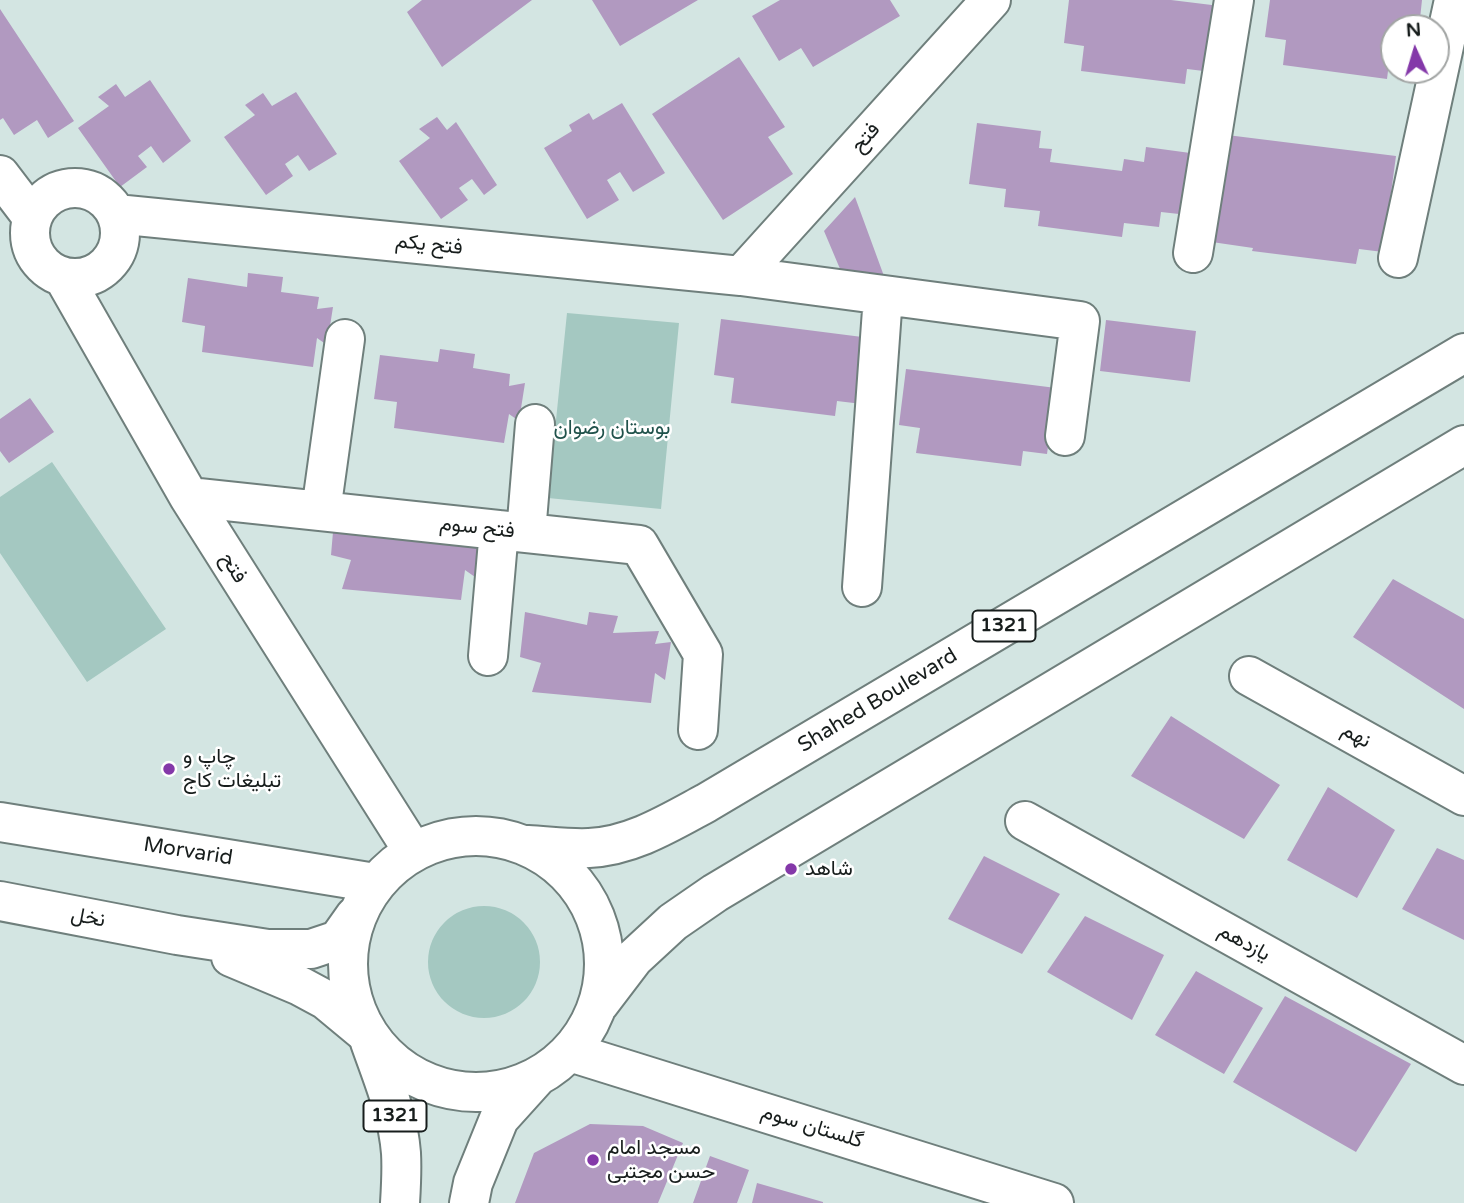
<!DOCTYPE html>
<html>
<head>
<meta charset="utf-8">
<style>
	body { margin:0 }
	#map { position:relative; width:1464px; height:1203px; overflow:hidden; background:#d3e5e2; font-family:"Varela Round",sans-serif }
	canvas { display:block }
	.north { position:absolute; left:1380px; top:14px; width:70px; height:70px; box-sizing:border-box; background:#fff; border:2px solid #a2a5a4; border-radius:50%; rotate:356deg; font-size:19px; font-weight:700; line-height:28px; text-align:center; color:#171d1c }
	.north::after { content:''; display:block; margin:auto; width:24px; height:32px; background:#8438a9; clip-path:polygon(50% 0,100% 100%,50% 72%,0 100%) }
</style>
</head>
<body>
<div id="map">
<canvas width="1464" height="1203"></canvas>
<div class="north">N</div>
</div>
<script>
const c = document.querySelector('canvas').getContext('2d');
c.lineJoin = 'round';
function paint(path, color) {
  c.fillStyle = color;
  c.fill(path, 'evenodd');
}
function stroke(path, color, width, dash) {
  c.strokeStyle = color;
  c.lineWidth = width;
  c.lineCap = dash ? 'butt' : 'round';
  c.setLineDash(dash || []);
  c.stroke(path);
}
function label(font, color, halo, rows, align = 'center') {
  c.font = font + ' "Varela Round",Vazirmatn,sans-serif';
  c.lineWidth = 5;
  c.setLineDash([]);
  c.textBaseline = 'middle';
  c.strokeStyle = halo;
  c.fillStyle = color;
  for (const [text, x, y, turn = 0] of rows) {
    c.save();
    c.translate(x, y);
    c.rotate((+turn || 0) * Math.PI / 180);
    c.textAlign = isNaN(turn) ? turn : align;
    if (halo) c.strokeText(text, 0, 0);
    c.fillText(text, 0, 0);
    c.restore();
  }
}
const green = new Path2D(`
	M567,313L679,323L661,509L548,498Z
	M52,462L166,629L87,682L0,553V497Z
	M428 962a56 56 0 1 1 112 0a56 56 0 1 1-112 0Z`);
const building = new Path2D(`
	M422,0H532L442,67L407,12Z
	M592,0H698L620,46Z
	M780,0H890L900,16L813,67L801,48L779,61L752,16Z
	M1069,0H1171L1220,6L1212,72L1187,69L1185,84L1081,71L1084,46L1064,43Z
	M1270,0H1422L1419,28H1394V63H1389L1387,79L1283,65L1286,40L1265,37Z
	M0,9L74,121L48,138L37,120L14,135L3,118L0,120Z
	M739,57L785,127L768,137L793,174L723,220L652,114Z
	M150,80L191,141L163,163L151,146L138,156L147,167L120,187L78,128L109,106L98,97L116,84L125,97Z
	M296,92L337,154L309,171L298,155L285,164L293,176L266,195L224,137L255,115L245,105L263,93L272,106Z
	M622,103L665,173L633,192L620,172L607,180L619,200L587,219L544,148L572,131L569,125L589,113L593,120Z
	M437,117L447,130L456,122L497,185L484,195L472,179L459,188L468,200L441,219L399,161L430,138L419,129Z
	M977,123L1041,131L1039,148L1052,149L1050,162L1122,171L1124,159L1144,162L1146,147L1205,155L1197,216L1161,212L1159,227L1124,223L1122,237L1038,226L1040,211L1004,207L1006,189L969,184Z
	M1219,134L1396,156L1383,252L1359,249L1356,264L1252,251L1253,248L1205,241Z
	M855,197L888,287L846,283L824,231Z
	M248,273L283,277L281,292L319,297L317,309L333,307L327,345L317,338L313,367L202,352L205,326L182,322L188,278L247,287Z
	M721,319L870,338L862,404L837,401L835,416L731,403L734,378L714,375Z
	M1106,320L1196,331L1190,382L1100,371Z
	M440,349L475,354L473,368L510,374L509,386L525,383L519,421L509,414L504,443L394,428L397,402L374,399L380,355L438,362Z
	M906,369L1056,388L1047,454L1023,451L1021,466L916,453L920,428L899,425Z
	M30,398L54,432L9,463L0,451V419Z
	M335,509L481,539L475,577L465,570L461,600L342,589L351,560L331,555Z
	M1393,579L1464,619V709L1353,637Z
	M525,612L587,625L589,612L618,616L613,633L659,631L655,644L671,642L665,680L655,673L651,703L532,692L541,663L520,657Z
	M1171,716L1280,785L1244,839L1131,776Z
	M1328,787L1395,830L1357,898L1287,860Z
	M1437,848L1464,860V940L1402,909Z
	M984,856L1060,894L1022,954L948,919Z
	M1085,916L1164,955L1132,1020L1047,972Z
	M1196,971L1263,1008L1224,1074L1155,1035Z
	M1285,996L1411,1064L1356,1152L1233,1082Z
	M590,1124L643,1126L683,1143L658,1203H515L534,1153Z
	M710,1156L749,1170L737,1203H693Z
	M757,1183L823,1202V1203H752Z`);
const street = new Path2D(`
	M0,175L32,217
	M30 233a45 45 0 1 1 90 0a45 45 0 1 1-90 0Z
	M116,214L741,276L1080,321L1065,436
	M1193,253L1234,0
	M1398,258L1454,0
	M741,276L991,0
	M64,278L189,497L413,851
	M189,497L639,545L703,654L698,730
	M321,511L345,339
	M526,533L535,424
	M862,587L883,296
	M488,656L499,530
	M1249,676L1464,796
	M1025,821L1464,1065
	M570,1052L1054,1203`);
const secondary = new Path2D(`
	M0,822L375,883
	M0,901L177,935L268,949H311L338,940L355,916
	M231,957L300,986L326,1000L367,1034`);
const primary = new Path2D(`
	M348 964a128 128 0 1 1 256 0a128 128 0 1 1-256 0Z
	M528,845C548,846 569,849 589,848C632,846 669,823 706,803L1464,353
	M599,1004L634,958L673,922L715,893L1464,445
	M370,1042C383,1079 398,1114 401,1153C402,1170 401,1187 400,1203
	M469,1203L473,1183L499,1119L536,1078`);
const markers = [
	[169,769,7,"#8438a9"],
	[791,869,7,"#8438a9"],
	[593,1160,7,"#8438a9"]
];
const shields = [
	[1004,626,63],
	[395,1116,63]
];
const shieldNames = [
	["1321",1004,626],
	["1321",395,1116]
];
const streetNames = [
	["فتح",866,138,-48],
	["فتح یکم",429,245,6],
	["فتح سوم",477,528,6],
	["فتح",233,568,58],
	["Shahed Boulevard",878,701,-31],
	["نهم",1356,736,29],
	["Morvarid",188,852,9],
	["نخل",88,918,11],
	["یازدهم",1244,943,29],
	["گلستان سوم",812,1127,17]
];
const parkNames = [
	["بوستان رضوان",612,428]
];
const poiNames = [
	["چاپ و",183,757],
	["تبلیغات کاج",183,781],
	["شاهد",805,869],
	["مسجد امام",607,1148],
	["حسن مجتبی",607,1172]
];
paint(green, '#a4c8c1');
paint(building, '#b199c0');
stroke(street, '#6f7f7c', 42);
stroke(secondary, '#6f7f7c', 42);
stroke(primary, '#6f7f7c', 42);
stroke(street, '#fff', 38);
stroke(secondary, '#fff', 38);
stroke(primary, '#fff', 38);
for (const [x, y, r, color] of markers) {
  const dot = new Path2D();
  dot.arc(x, y, r, 0, 2 * Math.PI);
  c.fillStyle = color;
  c.fill(dot);
  stroke(dot, '#fff', 2.5);
}
for (const [x, y, w] of shields) {
  const box = new Path2D();
  box.roundRect(x - w / 2, y - 15.5, w, 31, 5);
  c.fillStyle = '#fff';
  c.fill(box);
  stroke(box, '#171d1c', 2);
}
label('bold 19px', '#171d1c', null, shieldNames);
label('21px', '#171d1c', '#fff', streetNames);
label('21px', '#20524b', '#fff', parkNames);
label('21px', '#171d1c', '#fff', poiNames, 'left');
</script>
</body>
</html>
